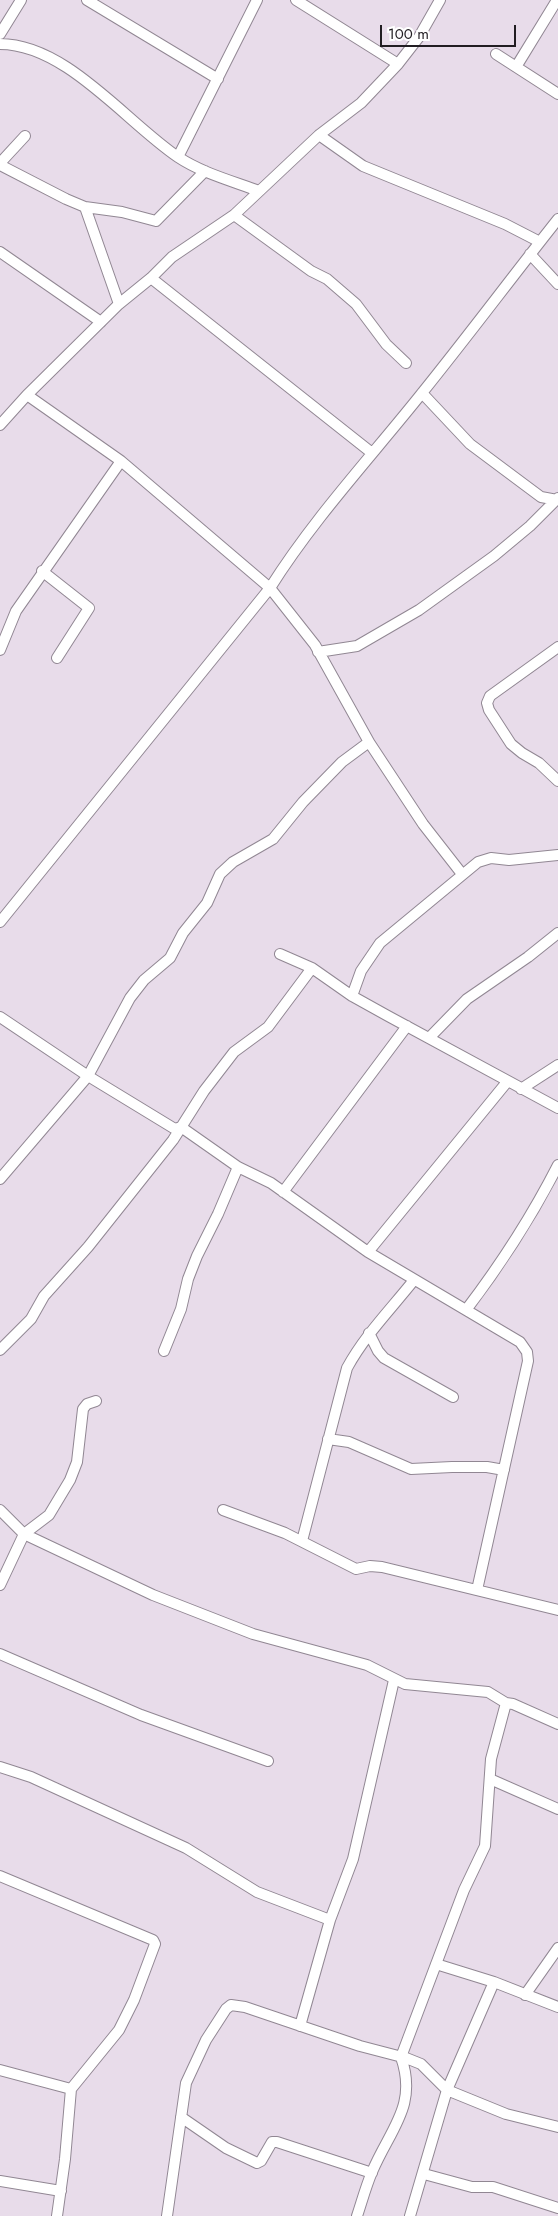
<!DOCTYPE html>
<html>
<head>
<meta charset="utf-8">
<style>
	body { margin:0 }
	#map { position:relative; width:558px; height:2216px; overflow:hidden; background:#e8dcea; font-family:Jost,sans-serif }
	canvas { display:block }
	.scale { position:absolute; left:380px; top:25px; width:136px; height:22px; box-sizing:border-box; border:2px solid #211d22; border-top:0; padding-left:6px; font-size:15px; line-height:18px; white-space:nowrap; color:#211d22; -webkit-text-stroke:4px #fff; paint-order:stroke }
</style>
</head>
<body>
<div id="map">
<canvas width="558" height="2216"></canvas>
<div class="scale">100 m</div>
</div>
<script>
const c = document.querySelector('canvas').getContext('2d');
c.lineJoin = 'round';
function stroke(path, color, width, dash) {
  c.strokeStyle = color;
  c.lineWidth = width;
  c.lineCap = dash ? 'butt' : 'round';
  c.setLineDash(dash || []);
  c.stroke(path);
}
const minor = new Path2D(`
	M87,0L218,79
	M296,0L398,64
	M0,34L21,0
	M0,44C66,44 126,122 178,157C202,173 232,181 259,191
	M496,54L558,94
	M516,67L557,0
	M319,135L363,166L505,224L540,242
	M178,157L257,0
	M0,163L25,136
	M0,165L66,199L85,207L119,304
	M85,207L122,212L156,221L205,171
	M234,215L311,271L327,279L356,304L386,344L406,363
	M0,252L101,322
	M530,254L558,284
	M151,278L372,453
	M422,393L470,444L541,497L558,500
	M27,395L121,461L270,588L267,592
	M0,425L27,395L119,304L151,278L172,257L234,215L319,135L361,103L398,64L419,37L440,0
	M42,571L89,608L57,658
	M558,647L490,696L487,703L489,710L511,744L522,753L539,763L558,781
	M0,650L16,611L121,461
	M318,652L357,646L419,610L494,556L530,526L558,498
	M369,742L423,824L462,874
	M0,922L270,588C314,518 371,457 422,393C468,336 512,277 558,219
	M280,954L312,968L352,996L388,1016L558,1108
	M352,996L361,971L380,943L478,862L491,858L509,860L558,855
	M0,1017L88,1076L175,1129L181,1127L238,1167L271,1183L368,1252L520,1342L527,1352L528,1361L477,1590
	M429,1038L467,999L528,957L558,933
	M521,1089L558,1065
	M0,1179L88,1076L130,998L144,980L170,958L183,933L207,903L220,874L233,862L273,839L303,802L342,762L369,742L315,645L270,588
	M283,1192L407,1026
	M368,1252L507,1082
	M466,1310C501,1264 532,1216 558,1165
	M369,1333L378,1351L384,1358L453,1397
	M0,1350L31,1319L44,1296L88,1247L173,1140L204,1091L234,1052L268,1027L312,968
	M164,1351L181,1309L188,1279L197,1256L218,1214L238,1167
	M328,1439L349,1442L411,1469L452,1467H487L504,1470
	M0,1510L24,1534L153,1595L253,1634L367,1665L405,1684L488,1692L506,1703L513,1704L558,1724
	M223,1510L285,1533L356,1569L370,1566L382,1567L558,1610
	M302,1541L347,1368C365,1335 391,1309 414,1280
	M0,1585L24,1534L49,1515L70,1480L77,1462L83,1409L87,1404L96,1401
	M0,1654L141,1715L268,1761
	M0,1767L31,1777L186,1848L257,1892L330,1920
	M490,1779L558,1809
	M0,1876L153,1940L155,1944L134,2000L119,2030L71,2089L65,2159L57,2216
	M436,1964L494,1982L558,2007
	M525,1995L558,1948
	M300,2026L330,1920L353,1859L394,1680
	M0,2070L71,2089
	M181,2117L226,2148L257,2163L261,2161L272,2142H277L372,2173
	M424,2174L472,2187H493L558,2208
	M0,2181L61,2191
	M167,2216L186,2083L206,2040L226,2009L231,2005L245,2007L360,2046L406,2058L421,2064L447,2090L506,2114L558,2127
	M357,2216C362,2201 366,2186 372,2172C390,2129 418,2106 401,2057L464,1890L485,1846L491,1759L506,1703
	M410,2216L447,2090L494,1982`);
stroke(minor, '#918793', 12);
stroke(minor, '#fff', 10);
</script>
</body>
</html>
